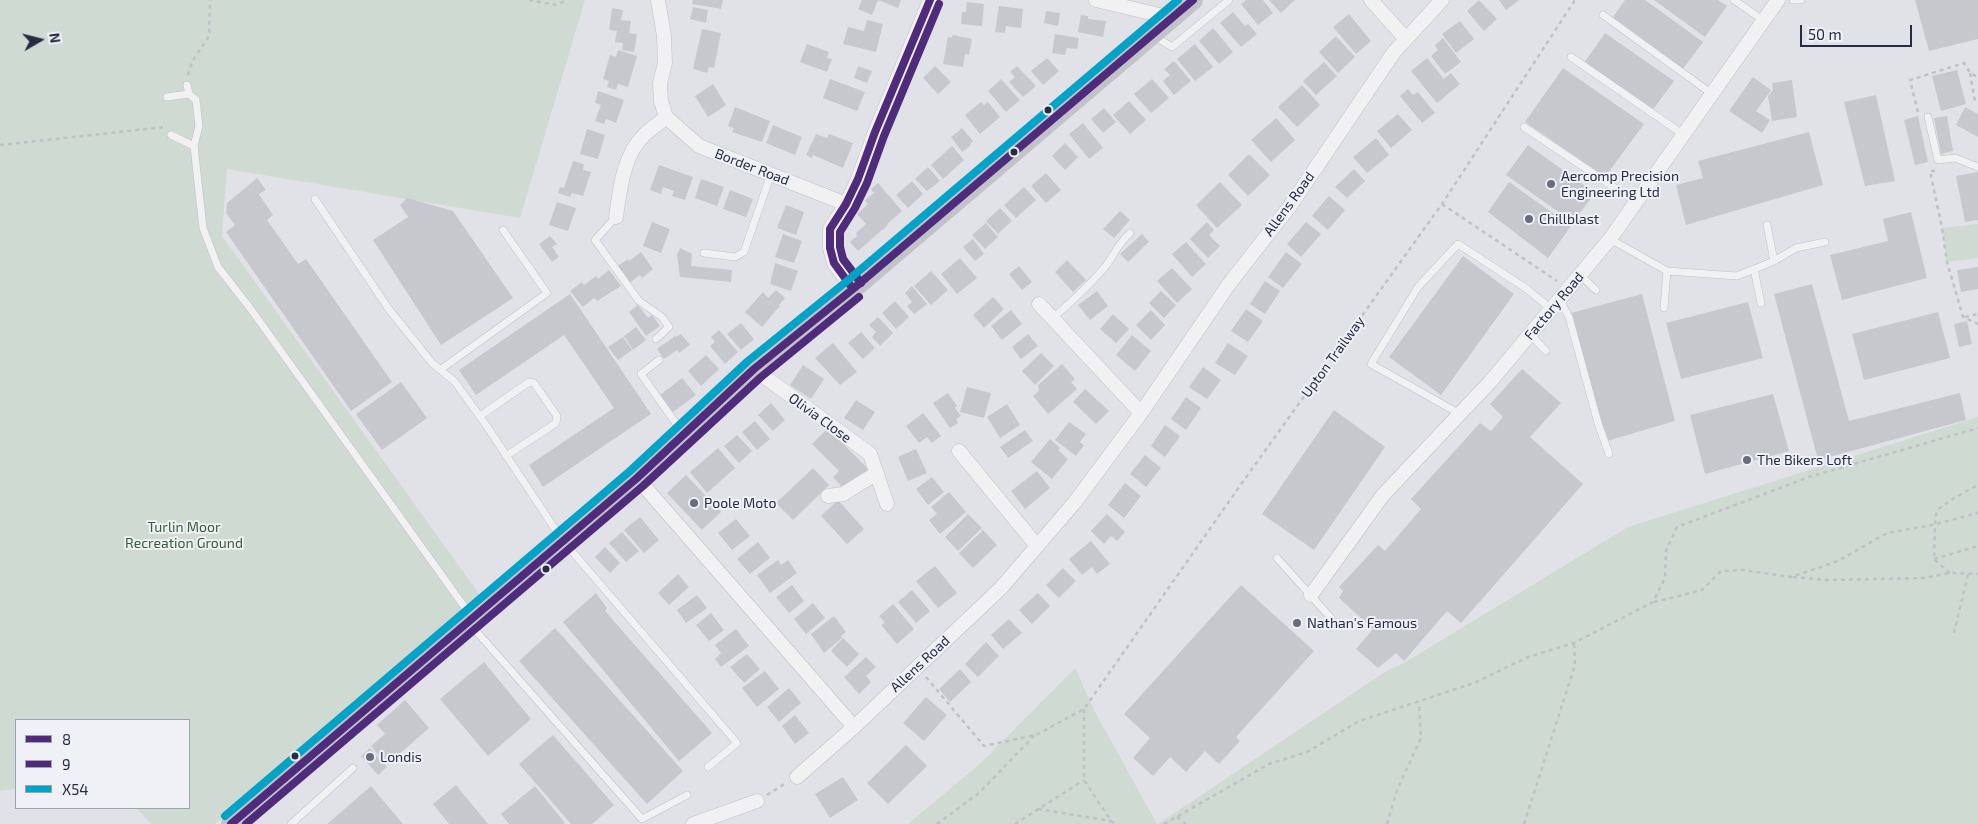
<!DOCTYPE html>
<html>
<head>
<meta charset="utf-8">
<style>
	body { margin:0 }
	#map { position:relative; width:1978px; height:824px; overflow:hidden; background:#e1e2e7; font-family:"Exo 2",sans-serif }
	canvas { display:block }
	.legend { position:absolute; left:15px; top:719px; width:175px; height:90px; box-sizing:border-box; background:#eff1f7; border:1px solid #9fa2af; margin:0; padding:6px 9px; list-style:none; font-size:15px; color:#272c42 }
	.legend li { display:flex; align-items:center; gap:10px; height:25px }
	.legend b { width:25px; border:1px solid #9fa2af }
	.north { position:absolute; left:15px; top:15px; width:50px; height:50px; -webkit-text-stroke:4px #eff1f7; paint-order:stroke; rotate:82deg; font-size:14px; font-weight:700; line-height:20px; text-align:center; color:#272c42 }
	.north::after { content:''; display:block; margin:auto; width:18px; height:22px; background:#272c42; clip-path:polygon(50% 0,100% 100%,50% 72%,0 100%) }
	.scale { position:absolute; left:1800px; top:25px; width:112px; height:22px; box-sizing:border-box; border:2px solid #272c42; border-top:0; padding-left:6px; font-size:15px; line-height:18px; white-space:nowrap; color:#272c42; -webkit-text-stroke:4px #eff1f7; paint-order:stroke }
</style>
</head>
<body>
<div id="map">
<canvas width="1978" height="824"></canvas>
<ul class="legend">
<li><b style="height:6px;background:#4e2b7b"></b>8</li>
<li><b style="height:6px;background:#4e2b7b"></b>9</li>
<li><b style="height:6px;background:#02a3c7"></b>X54</li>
</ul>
<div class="north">N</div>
<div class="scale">50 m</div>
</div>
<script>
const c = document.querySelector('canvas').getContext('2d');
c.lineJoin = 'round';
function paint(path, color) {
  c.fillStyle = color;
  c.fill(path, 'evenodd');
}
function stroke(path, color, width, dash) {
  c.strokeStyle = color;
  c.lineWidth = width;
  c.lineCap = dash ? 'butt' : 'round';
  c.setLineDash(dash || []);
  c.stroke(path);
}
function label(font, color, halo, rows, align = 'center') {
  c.font = font + ' "Exo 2",sans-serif';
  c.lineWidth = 4;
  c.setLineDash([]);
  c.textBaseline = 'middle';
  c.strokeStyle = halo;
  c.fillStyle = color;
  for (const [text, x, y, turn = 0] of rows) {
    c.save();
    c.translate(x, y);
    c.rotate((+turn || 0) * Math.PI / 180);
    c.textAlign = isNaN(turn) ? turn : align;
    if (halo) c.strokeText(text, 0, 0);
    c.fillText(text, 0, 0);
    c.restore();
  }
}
const green = new Path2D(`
	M0,0H585L520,218L227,169L222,236L482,598L215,824H151L137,808H189V720H16V789L0,791Z
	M1978,224V258L1947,262L1942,228Z
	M1978,417V824H1158L1388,670L1404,663L1628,527Z
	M1075,668L1094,710L1157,824H908L983,761Z`);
const building = new Path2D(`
	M693,0H723L721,9L692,4Z
	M862,0H878L872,15L858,9Z
	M878,0H901L898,8Z
	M1246,0H1263L1273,13L1258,25L1241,4Z
	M1269,0H1295L1281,13Z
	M1479,0L1497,19L1484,31L1467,11Z
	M1499,0H1519L1506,10Z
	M1625,0H1645L1703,42L1683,69L1613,17Z
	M1654,0H1718L1727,6L1705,37Z
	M1915,0H1978V39L1929,51Z
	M967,2L984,4L982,26L961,24L962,12H966Z
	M999,6L1023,9L1021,28L1006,26L1005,33L995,32Z
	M693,7L708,10L706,23L690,19Z
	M612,8L623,10L621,20L631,21L629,33L637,34L634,52L622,50L623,43L615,42L617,31L609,30Z
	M1046,11L1060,13L1058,26L1044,23Z
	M1233,12L1245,26L1248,24L1257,34L1241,47L1220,23Z
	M1349,14L1371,41L1356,54L1333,27Z
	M1081,15L1088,16V19L1106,21L1103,37L1078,32Z
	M867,20L883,24L876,52L843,44L848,27L864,31Z
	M1460,21L1474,39L1456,53L1442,34Z
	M1213,28L1233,52L1219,64L1199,41Z
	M702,29L721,33L714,68L709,67L707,73L693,69Z
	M1605,33L1674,81L1652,111L1584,63Z
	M1055,34L1079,38L1077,49L1067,48L1065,55L1052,53Z
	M953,35L972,39L969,55L965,54L963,67L943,64L948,37L951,38Z
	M1336,36L1355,57L1338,73L1319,52Z
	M1443,38L1461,62L1445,74L1431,56L1438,50L1435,45Z
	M807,44L829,52L827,58L832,59L827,72L800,62Z
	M1195,44L1213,67L1195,81L1177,59Z
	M618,50L637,56L628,87L618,84L616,90L607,87L609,81L603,79L610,55L616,57Z
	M1047,58L1059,71L1043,85L1031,71Z
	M1427,58L1444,79L1451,73L1460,84L1437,103L1411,71Z
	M1174,61L1191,81L1174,95L1163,81L1170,75L1164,69Z
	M1324,62L1337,76L1316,95L1303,81Z
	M858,66L872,71L867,83L854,78Z
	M935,66L951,82L938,94L923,78Z
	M1017,66L1036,86L1023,97L1009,82L1015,77L1010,72Z
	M1563,68L1644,124L1605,177L1525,122Z
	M1957,70L1966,104L1941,111L1932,76Z
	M1753,77L1771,90L1756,111L1770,120L1762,133L1729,111Z
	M830,79L865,92L857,111L823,98Z
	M1001,79L1020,100L1006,112L988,91Z
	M1152,79L1169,98L1151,113L1134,94Z
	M1792,80L1797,117L1772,121L1768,96L1773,90L1772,83Z
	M713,84L726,105L708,117L695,96Z
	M1302,85L1320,105L1297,127L1278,107Z
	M1408,89L1413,95L1418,92L1435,113L1422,123L1400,96Z
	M598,91L624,100L616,123L606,119L604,124L595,121L601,105L595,103Z
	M1876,95L1895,181L1865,186L1844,102Z
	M1129,101L1146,120L1130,134L1113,115Z
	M981,102L984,105L988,102L1000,117L980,134L965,115Z
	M735,107L770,121L762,142L732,132L734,128L728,126Z
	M1965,107L1978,114V137L1956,125Z
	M1104,108L1116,122L1103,133L1091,119Z
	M1398,114L1412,130L1391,148L1377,131Z
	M1918,116L1928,162L1915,165L1904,120Z
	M1947,116L1953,151L1941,154L1934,118Z
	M1276,118L1295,140L1271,162L1251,140Z
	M1083,123L1103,148L1089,159L1069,134Z
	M773,125L802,137L795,155L766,143Z
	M962,128L973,141L970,144L971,145L962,152L951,137Z
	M587,129L605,135L598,159L580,154Z
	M1809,132L1823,185L1686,225L1676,185L1703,178L1698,161Z
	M816,134L827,138L829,134L853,143L843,168L813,155L812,158L806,155Z
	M1376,138L1389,155L1367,173L1353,157Z
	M1065,143L1078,157L1065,170L1052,156Z
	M1528,145L1595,193L1573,222L1506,175Z
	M952,146L964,160L943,179L931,165Z
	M1249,154L1270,175L1248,196L1228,175Z
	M573,161L584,164L583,170L591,172L583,196L572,193L570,197L558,193L560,187L564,188Z
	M659,165L693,177L685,200L672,196L674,191L663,187L661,194L650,190Z
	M928,167L940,181L927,191L915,179Z
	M1354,169L1365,181L1347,198L1335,187Z
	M1978,172V220L1965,222L1956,176Z
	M1046,173L1061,190L1046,203L1031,186Z
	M257,178L266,190L259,194L273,215L267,220L298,264L306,259L392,382L351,411L226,232L235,225L226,213L227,203Z
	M701,179L724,187L717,206L695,198Z
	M912,181L923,194L908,208L896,195Z
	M1220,182L1242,205L1217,228L1196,205Z
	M1509,182L1571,226L1548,258L1488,212Z
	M878,183L902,211L887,224L888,225L858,251L850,242L857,236L856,233L866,224L857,214L868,204L865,200L874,193L871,189Z
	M1024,187L1036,200L1016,218L1004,205Z
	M730,190L753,199L746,217L723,209Z
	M1329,196L1345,210L1328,230L1312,216Z
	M407,198L453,211L513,298L441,345L373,240L408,217L400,205Z
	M557,202L576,208L568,231L549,225Z
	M786,205L804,212L796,235L777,228Z
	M1000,208L1012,221L998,234L986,221Z
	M1120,211L1130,220L1114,238L1103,229Z
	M1911,212L1927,278L1842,300L1830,255L1888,241L1883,219Z
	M652,222L670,229L661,253L643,246Z
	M1207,222L1214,230L1209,235L1220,246L1208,258L1190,239Z
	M1306,222L1321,234L1301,257L1287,244Z
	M986,223L998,237L985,249L972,235Z
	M783,234L802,241L794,263L775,257Z
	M1142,234L1149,242L1128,262L1120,254Z
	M550,236L557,244L552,247L559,257L552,262L539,244Z
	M973,239L984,254L975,261L963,247Z
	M1186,242L1206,264L1192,277L1172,254Z
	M680,248L692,254L691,266L732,270L731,282L680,277L677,255Z
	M641,252L653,269L642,278L640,275L628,284L616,267L628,259L629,261Z
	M1286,252L1302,264L1283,288L1268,277Z
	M1463,256L1514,294L1441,395L1389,357Z
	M960,258L977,278L957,294L941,274Z
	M1067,260L1086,280L1073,292L1055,272Z
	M775,263L798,271L791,291L770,284Z
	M1019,266L1032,282L1022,290L1009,274Z
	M1978,267V289L1961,292L1957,270Z
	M1172,268L1192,289L1177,303L1157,281Z
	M609,270L621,286L597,301L594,298L583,307L570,291L582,282L584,285L596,276L598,279Z
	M931,271L948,290L931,305L914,286Z
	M1265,281L1280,291L1265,314L1250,304Z
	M1812,284L1849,421L1960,393L1966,420L1818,460L1774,294Z
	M912,286L927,304L914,314L907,306L912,302L905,293Z
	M776,290L785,298L779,305L780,306L762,327L745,312L763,292L768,298Z
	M1097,291L1108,306L1090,320L1078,305Z
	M1161,291L1176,305L1164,318L1149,303Z
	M570,294L651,414L543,487L529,465L614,408L564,335L476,395L459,370Z
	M1642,294L1675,421L1607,441L1571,313Z
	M993,297L1004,309L984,328L973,315Z
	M895,301L909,317L896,329L882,313Z
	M1748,302L1763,358L1681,379L1666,323Z
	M638,305L648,318L652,315L660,326L646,336L629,312Z
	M1246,309L1263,321L1248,342L1231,331Z
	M1011,310L1022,324L1002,340L991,326Z
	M1151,310L1165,325L1151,340L1136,325Z
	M1938,312L1950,358L1864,380L1852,334Z
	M1113,314L1129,329L1116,343L1100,329Z
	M878,317L893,333L880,346L872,337L876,332L869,325Z
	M1967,321L1972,344L1959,347L1954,324Z
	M741,323L754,339L741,350L727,334Z
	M636,327L646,340L633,350L624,336Z
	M719,330L738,352L725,364L710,346L715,342L711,337Z
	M861,332L875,348L863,359L848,343Z
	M681,334L690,345L679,353L677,350L664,359L657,349L675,336L676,337Z
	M1028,334L1038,346L1021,359L1012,347Z
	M1132,335L1151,351L1135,371L1116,355Z
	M623,337L632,350L618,360L608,347Z
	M833,343L857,372L840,385L815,358Z
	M1228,343L1248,356L1235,375L1215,363Z
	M1041,353L1054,366L1035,385L1022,371Z
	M706,355L719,369L701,386L688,371Z
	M1062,364L1075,379L1071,382L1077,389L1048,414L1033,396L1039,391L1038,385Z
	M803,365L824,379L811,399L790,385Z
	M1203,367L1221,380L1207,399L1189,387Z
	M1522,369L1561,403L1530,437L1583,484L1461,623L1447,611L1404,661L1396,653L1378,668L1356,649L1373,629L1339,598L1343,591L1339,587L1378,545L1385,551L1421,509L1411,499L1480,423L1491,431L1503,417L1490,404Z
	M682,378L696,395L673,412L660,395Z
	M401,382L427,418L382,450L356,414Z
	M967,387L991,393L984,418L960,412Z
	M1085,389L1109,411L1096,424L1073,402Z
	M948,393L957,406L955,408L961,416L956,419L958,423L950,428L933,403Z
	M1773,394L1789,451L1705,474L1690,415Z
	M1186,397L1201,408L1186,430L1171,419Z
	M856,400L875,412L863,430L844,418Z
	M771,403L785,420L773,431L758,415Z
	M1007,404L1020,425L1000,438L987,417Z
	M1334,410L1385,447L1314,550L1262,514Z
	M923,413L941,436L932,443L927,437L919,443L906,426Z
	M755,421L770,439L757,450L742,432Z
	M1069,422L1086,434L1080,442L1084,445L1076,456L1055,440Z
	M1165,425L1180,436L1165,457L1151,446Z
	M828,428L868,469L846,491L833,477L839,471L812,444Z
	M1025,430L1033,441L1008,458L1000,447Z
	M737,435L752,451L739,463L724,446Z
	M1050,439L1060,448L1058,450L1068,459L1052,479L1031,462Z
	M718,448L735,468L707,493L690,472Z
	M916,449L927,473L908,481L898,457Z
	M1145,455L1161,468L1146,487L1130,474Z
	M813,468L829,485L793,520L776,503Z
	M1037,471L1050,488L1025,509L1011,491Z
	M686,475L721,512L702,530L667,493Z
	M932,477L944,492L928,505L916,489Z
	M1125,483L1141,496L1124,518L1108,505Z
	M949,492L966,512L940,534L929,520L937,514L931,507Z
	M838,500L864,529L847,544L821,516Z
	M968,514L982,528L958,551L945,537Z
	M1107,514L1125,532L1117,541L1111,536L1104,544L1091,531Z
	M640,517L659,540L644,553L624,530Z
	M736,519L750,536L732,550L718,533Z
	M983,530L997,545L973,568L959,553Z
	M622,532L639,551L626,562L609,543Z
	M1091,541L1110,564L1097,574L1092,567L1082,575L1069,559Z
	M758,542L770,558L750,574L737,559Z
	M605,547L620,563L610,573L595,557Z
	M778,560L781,565L788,560L797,573L770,593L757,575Z
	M935,566L957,593L938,608L916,581Z
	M1063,568L1076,581L1059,598L1046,585Z
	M678,574L689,587L669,605L658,593Z
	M792,585L804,601L789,613L776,597Z
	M1241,585L1314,651L1236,737L1240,741L1219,764L1205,751L1186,772L1170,757L1153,776L1133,758L1150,738L1124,714Z
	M912,590L930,611L916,623L898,602Z
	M596,593L607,608L605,611L712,733L679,761L563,622Z
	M1038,593L1050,606L1032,624L1019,610Z
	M697,595L707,608L686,623L677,610Z
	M813,603L825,618L806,634L794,619Z
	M893,604L914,629L897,644L881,625L885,623L879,616Z
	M711,613L724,630L709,641L696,625Z
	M834,616L846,632L841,636L842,638L824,653L811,634Z
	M1009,619L1022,633L1003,649L991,635Z
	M555,628L683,771L647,804L519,661Z
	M736,629L749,646L721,667L715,659L721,653L715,645Z
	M843,638L859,654L847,667L831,651Z
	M986,642L999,656L978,677L965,664Z
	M747,654L760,669L744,683L730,667Z
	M866,657L876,667L866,676L871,682L859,694L844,677Z
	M484,662L531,719L488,756L440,699Z
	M960,669L971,682L950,702L939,689Z
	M765,671L779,689L757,707L742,688Z
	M789,688L801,703L779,722L767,707Z
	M926,697L947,715L924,741L903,723Z
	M405,700L429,728L387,765L371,746L385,734L377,725Z
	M795,715L809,733L795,744L782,726Z
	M553,735L614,805L592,824H571L519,764Z
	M906,745L927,766L888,804L867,783Z
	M370,748L387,767L378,775L361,756Z
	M843,777L858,800L830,818L815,794Z
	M456,785L488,824H449L433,804Z
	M371,786L403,824H327Z
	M535,786L565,823L563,824H509L501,814Z`);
const path = new Path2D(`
	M529,0L556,5L567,0
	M1970,73L1975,101L1978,103
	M188,75L192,62L209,36L210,0
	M1918,112L1910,80L1964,63L1970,73L1978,77
	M0,145L165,127
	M1935,171H1930L1942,228L1947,262L1963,317L1978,324
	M1442,204L1557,281
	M1965,317L1978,314
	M1934,559L1978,546
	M1950,573L1934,559L1935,524L1937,510L1954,498L1978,485
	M1793,577L1827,580L1924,578L1950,573L1978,574
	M1654,602L1702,590L1721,571L1743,570L1791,577L1838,561L1887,533L1932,525L1978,513
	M1954,633L1968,574
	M926,677L984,746L1036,735L1084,709L1237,490L1442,204L1575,0
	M1084,709V780L1111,821L1115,824
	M767,795L786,783
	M1038,809L1111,821
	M1177,817L1186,824
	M937,824L979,793L1034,736
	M1015,824L1084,780
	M1164,824L1269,764L1307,752L1359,721L1474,683L1528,657L1574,643L1653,602L1665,578L1666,551L1677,527L1809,477L1978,428
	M1387,824L1397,790L1421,738L1419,702
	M1524,824L1575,665L1574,643`);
const service = new Path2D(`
	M1734,0L1764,21
	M1793,0H1801
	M1603,15L1712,94
	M1154,36L1172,47L1229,0
	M1571,57L1684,135
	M187,85L189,94L196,100L199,126L194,146L203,228L218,267L250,308L471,616
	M167,97L189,94
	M1928,117L1938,160L1955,158L1978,167
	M1524,127L1636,202
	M171,135L194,146
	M315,199L388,308L432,363L455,382L486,425L563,541L737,743L708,767
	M616,217L595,240L639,301L662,317L669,327L656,339
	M1767,225L1774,261
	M1610,239L1667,271L1737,276L1774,261L1796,248L1825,242
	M704,253L735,257L744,252L771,174
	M1754,269L1761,303
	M1580,275L1596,290
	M1559,299L1569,317L1598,423L1609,454
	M1664,308L1667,271
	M1052,319C1070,303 1089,286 1105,267C1114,255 1118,244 1130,233
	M1530,334L1546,351
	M659,360L641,374L682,432
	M440,370L547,293L503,230
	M1460,414L1371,364L1418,287L1458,244L1527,289L1551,309
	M480,416L529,382L534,383L557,416L556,423L506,456
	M1277,558L1331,618
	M469,623L642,819L687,795
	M291,824L353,768`);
const minor = new Path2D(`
	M658,0L664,36L665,63L660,83L661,101L666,117L699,146L846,204
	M1096,0L1172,18
	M1371,0L1406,39
	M616,217C620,189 623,155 645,134C652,128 660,123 666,117
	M853,289L834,263L830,248V229L846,204L858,179L875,132L930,0
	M1039,304L1141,413
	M754,369L870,454L887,504
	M959,451L1037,546
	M637,478L854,727
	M828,496L843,494L877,473
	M1311,595L1383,495L1490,382L1610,239L1778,0
	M797,777L854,727L1001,588L1075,502L1141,413L1229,284L1290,206L1394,52L1442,0
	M693,824L757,801`);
const secondary = new Path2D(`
	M231,824L637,478L754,369L853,289L1193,0`);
const bus1 = new Path2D(`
	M853,289L834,263L830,248V229L846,204L858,179L875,132L930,0
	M231,824L637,478L754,369L853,289L1193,0`);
const bus2 = new Path2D(`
	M861,283L843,259L840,247V232L855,208L867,183L884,136L939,4
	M246,824L643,486L761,377L859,297`);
const bus3 = new Path2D(`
	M225,816L630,471L748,361L847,281L1178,0`);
const markers = [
	[1048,110,4.5,"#272c42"],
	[1014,152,4.5,"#272c42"],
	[1551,184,5,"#686c7c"],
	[1529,219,5,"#686c7c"],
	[1747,460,5,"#686c7c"],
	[694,503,5,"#686c7c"],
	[546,569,4.5,"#272c42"],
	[1297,623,5,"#686c7c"],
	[295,756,4.5,"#272c42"],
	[370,757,5,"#686c7c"]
];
const streetNames = [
	["Border Road",752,167,21],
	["Allens Road",1289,204,-54],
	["Factory Road",1554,306,-50],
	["Upton Trailway",1333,357,-54],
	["Olivia Close",820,418,36],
	["Allens Road",920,664,-43]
];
const poiNames = [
	["Aercomp Precision",1561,176],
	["Engineering Ltd",1561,192],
	["Chillblast",1539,219],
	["The Bikers Loft",1757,460],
	["Poole Moto",704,503],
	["Nathan's Famous",1307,623],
	["Londis",380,757]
];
const parkNames = [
	["Turlin Moor",184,527],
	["Recreation Ground",184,543]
];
paint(green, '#cfdad2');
paint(building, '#c7c8ce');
stroke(service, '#bfc0c5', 8);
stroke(minor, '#bfc0c5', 15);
stroke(path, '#c0c1c7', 2.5, [4, 4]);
stroke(service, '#f1f1f3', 7);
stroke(minor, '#f1f1f3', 14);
stroke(secondary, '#c2c3c9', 20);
stroke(bus1, '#4e2b7b', 8);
stroke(bus2, '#4e2b7b', 8);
stroke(bus3, '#02a3c7', 8);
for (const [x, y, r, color] of markers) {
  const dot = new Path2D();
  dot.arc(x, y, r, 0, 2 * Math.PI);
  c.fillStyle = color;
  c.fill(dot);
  stroke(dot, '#eff1f7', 2);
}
label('14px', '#272c42', '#eff1f7', streetNames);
label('14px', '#272c42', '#eff1f7', poiNames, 'left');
label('14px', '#345e33', '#eff1f7', parkNames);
</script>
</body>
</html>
